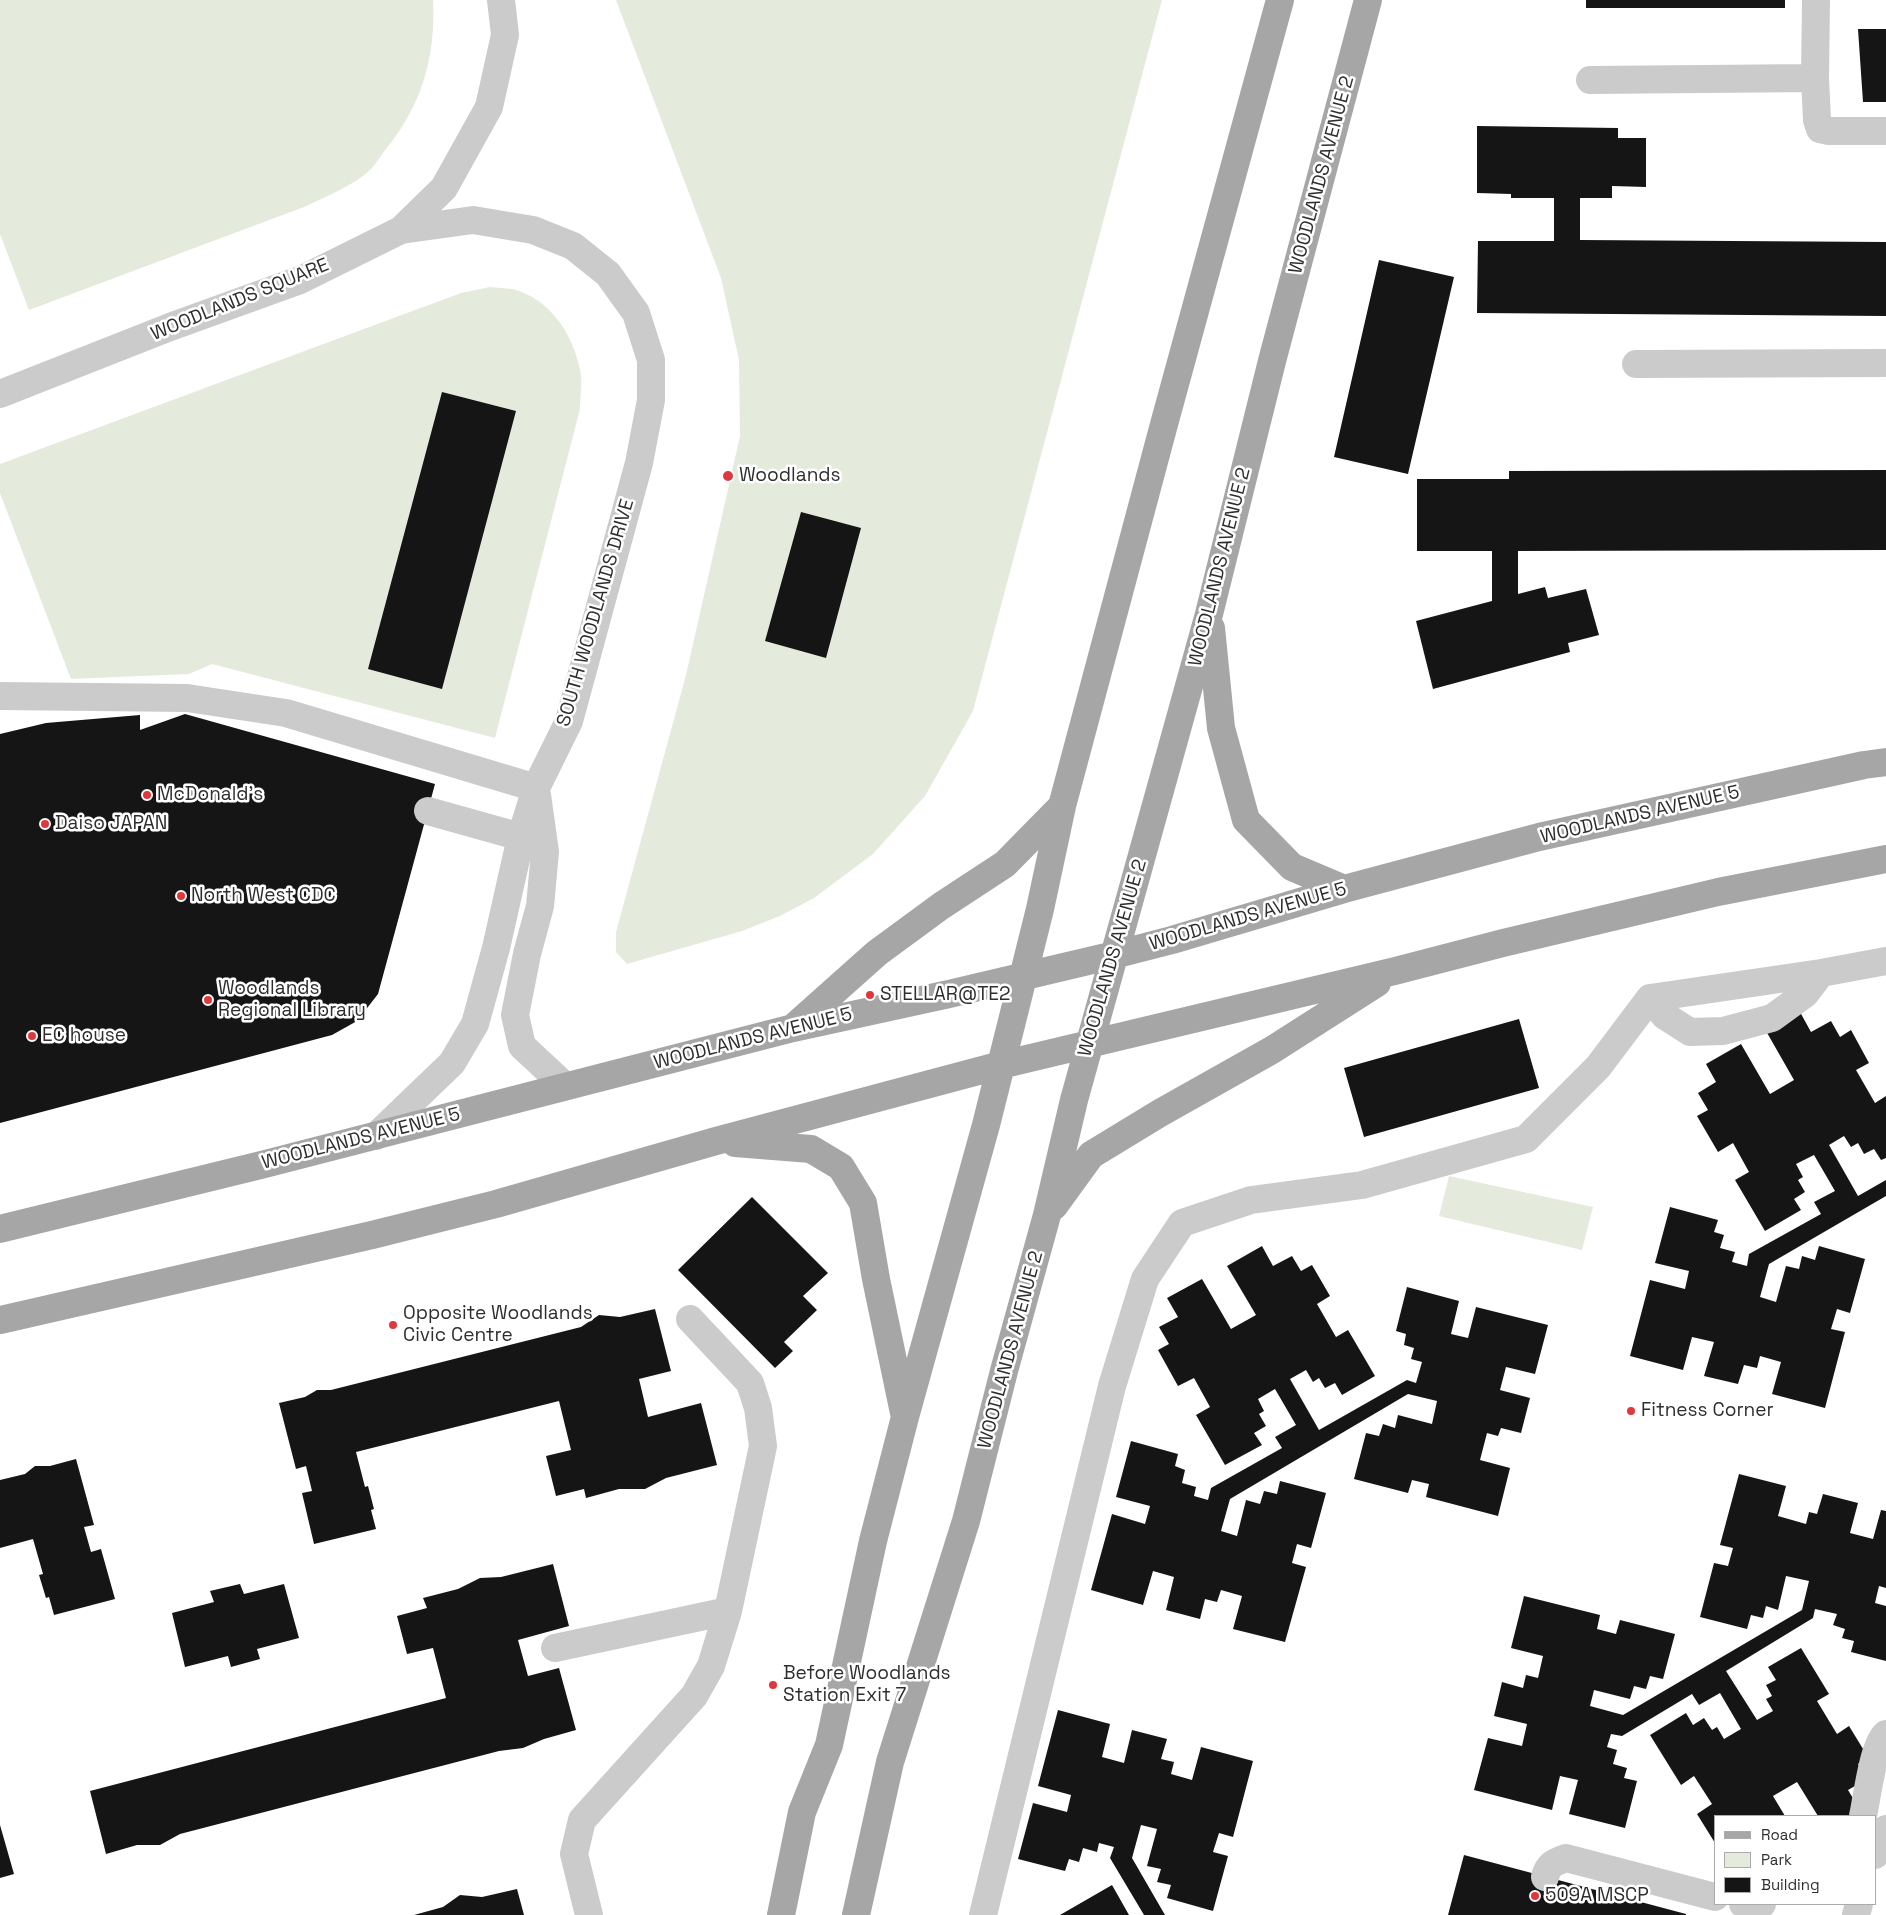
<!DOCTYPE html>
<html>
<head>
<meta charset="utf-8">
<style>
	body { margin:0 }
	#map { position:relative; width:1886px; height:1915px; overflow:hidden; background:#fff; font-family:"Space Grotesk",sans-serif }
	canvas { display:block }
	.legend { position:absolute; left:1714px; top:1815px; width:162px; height:90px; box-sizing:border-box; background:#fff; border:1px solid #ababab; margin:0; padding:6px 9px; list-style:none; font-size:15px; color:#2e2e2e }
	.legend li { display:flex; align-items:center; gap:10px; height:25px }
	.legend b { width:25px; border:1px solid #ababab }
</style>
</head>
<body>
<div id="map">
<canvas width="1886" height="1915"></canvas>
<ul class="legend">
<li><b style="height:6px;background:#a6a6a6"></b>Road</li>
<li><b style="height:14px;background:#e4ebdd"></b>Park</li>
<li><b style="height:14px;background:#151515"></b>Building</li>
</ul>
</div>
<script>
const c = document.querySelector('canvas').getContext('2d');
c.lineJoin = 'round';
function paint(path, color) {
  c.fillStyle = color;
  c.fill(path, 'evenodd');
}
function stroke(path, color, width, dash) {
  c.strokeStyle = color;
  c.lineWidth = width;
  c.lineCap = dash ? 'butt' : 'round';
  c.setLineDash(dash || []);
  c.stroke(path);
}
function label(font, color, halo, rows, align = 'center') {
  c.font = font + ' "Space Grotesk",sans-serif';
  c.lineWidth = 5;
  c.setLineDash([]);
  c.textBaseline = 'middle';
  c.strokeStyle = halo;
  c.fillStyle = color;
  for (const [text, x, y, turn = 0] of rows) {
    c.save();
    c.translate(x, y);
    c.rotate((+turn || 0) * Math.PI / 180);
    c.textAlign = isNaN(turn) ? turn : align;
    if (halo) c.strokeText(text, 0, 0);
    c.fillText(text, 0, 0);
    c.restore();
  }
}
const green = new Path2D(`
	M0,0H433C436,56 422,105 386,149C381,155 376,164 370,170C353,186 325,197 304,207L29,310L0,234Z
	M616,0H1162L973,711L925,796L873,854L814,898L780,916L742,931L627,964L616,952V932L686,675L740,436L739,360L721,278Z
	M490,287C497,288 506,288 513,289C550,299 573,334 580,370C583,382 580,397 580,409L495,738L212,664L189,674L71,679L0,493V464L461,293Z
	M1449,1176L1593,1207L1582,1250L1439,1216Z`);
const building = new Path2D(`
	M1586,0H1785V8H1586Z
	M1858,29H1886V102H1863Z
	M1477,126L1618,128V138H1646V187L1612,186V198H1580V240L1886,242V316L1477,313L1478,241H1554V198H1511V194L1477,193Z
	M1379,260L1454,277L1408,474L1334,457Z
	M442,392L516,411L442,689L368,669Z
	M1886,470V550L1518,551V594L1545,587L1548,598L1586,589L1599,635L1568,643L1570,652L1433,689L1416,621L1492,601V551H1417V479H1509V471Z
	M801,512L861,528L826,658L765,641Z
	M185,714L435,784L378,994L357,1021L332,1035L0,1123V734L46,723L140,715V730Z
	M1800,1012L1811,1032L1831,1021L1840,1037L1851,1030L1869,1063L1856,1070L1875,1103L1886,1096V1158L1881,1160L1874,1149L1864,1154L1858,1143L1851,1147L1844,1136L1829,1145L1858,1196L1886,1180V1196L1769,1264L1760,1297L1776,1302L1786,1266L1799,1269L1802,1256L1815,1260L1819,1246L1865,1259L1850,1313L1837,1309L1831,1329L1845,1332L1825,1408L1772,1394L1781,1362L1760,1356L1757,1368L1744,1365L1738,1384L1704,1376L1714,1342L1692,1337L1683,1370L1630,1356L1650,1280L1685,1289L1689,1271L1655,1263L1670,1207L1718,1220L1714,1232L1724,1235L1720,1248L1735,1252L1732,1262L1747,1266L1749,1254L1821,1214L1814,1202L1835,1191L1814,1155L1796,1164L1803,1177L1798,1180L1805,1192L1794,1199L1801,1210L1765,1231L1735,1180L1749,1172L1733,1143L1718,1152L1697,1116L1708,1110L1698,1093L1716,1082L1706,1064L1741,1044L1770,1094L1794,1080L1766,1031Z
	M1519,1019L1539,1088L1364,1137L1344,1068Z
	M752,1197L828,1273L803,1296L817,1310L784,1342L793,1351L775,1368L678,1270Z
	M1262,1246L1273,1266L1292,1256L1301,1271L1312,1265L1330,1296L1317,1304L1336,1337L1348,1330L1375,1376L1342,1395L1335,1383L1325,1388L1319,1378L1313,1382L1306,1370L1290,1379L1319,1430L1407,1380L1416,1383L1422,1362L1411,1359L1414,1348L1404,1345L1406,1334L1396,1331L1407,1287L1459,1301L1451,1334L1468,1338L1476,1307L1548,1325L1535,1374L1506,1367L1500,1390L1530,1398L1521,1433L1501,1428L1498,1436L1487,1433L1480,1460L1510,1468L1498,1516L1426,1497L1429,1484L1412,1480L1408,1493L1354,1479L1366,1433L1379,1436L1383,1424L1395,1428L1398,1415L1432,1424L1437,1401L1408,1394L1230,1499L1221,1531L1237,1536L1246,1500L1260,1504L1264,1491L1277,1494L1280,1481L1326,1493L1311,1548L1297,1544L1292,1563L1306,1567L1285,1642L1233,1629L1242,1596L1221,1590L1217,1602L1205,1599L1200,1619L1166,1610L1174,1577L1153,1571L1143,1605L1091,1590L1112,1514L1145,1524L1150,1506L1116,1497L1131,1441L1178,1454L1175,1466L1185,1470L1182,1483L1196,1487L1194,1496L1208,1500L1211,1488L1282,1448L1275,1437L1296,1425L1275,1389L1258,1399L1264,1411L1259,1414L1266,1426L1254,1433L1262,1445L1225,1465L1196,1415L1210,1407L1194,1378L1178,1386L1158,1350L1169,1344L1159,1327L1178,1317L1167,1298L1202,1279L1231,1329L1256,1315L1227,1266Z
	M655,1309L671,1371L639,1379L648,1417L701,1403L717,1465L666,1478L645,1489H619L586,1498L584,1489L556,1496L546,1456L571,1450L559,1401L356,1452L365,1487L368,1486L374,1509L371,1510L376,1529L314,1544L302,1493L312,1491L306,1466L296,1469L279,1403L305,1397L317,1390H331L581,1327L599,1315L620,1317Z
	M76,1459L94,1525L84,1527L91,1552L101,1549L115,1599L54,1615L49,1597L46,1598L39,1575L43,1574L33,1539L0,1548V1480L25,1474L35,1466H50Z
	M1739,1474L1786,1486L1778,1516L1806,1524L1809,1512L1817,1514L1823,1494L1858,1503L1850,1533L1873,1539L1881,1510L1886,1511V1588L1879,1586L1875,1603L1886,1606V1661L1851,1652L1854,1641L1842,1638L1845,1629L1833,1625L1837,1614L1815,1609L1813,1618L1726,1671L1757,1720L1773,1711L1766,1699L1772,1696L1766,1685L1776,1680L1768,1667L1801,1648L1829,1694L1817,1701L1837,1734L1849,1726L1868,1757L1858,1764L1867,1779L1848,1790L1860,1810L1850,1816H1818L1797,1782L1773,1796L1785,1816H1715V1843L1697,1814L1712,1804L1694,1776L1681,1785L1650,1735L1686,1713L1693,1725L1704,1718L1712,1730L1717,1727L1724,1739L1741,1729L1720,1693L1699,1705L1692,1694L1622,1736L1611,1734L1607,1747L1617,1750L1613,1764L1627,1768L1624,1778L1637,1781L1625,1828L1569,1814L1578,1780L1560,1776L1552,1810L1474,1790L1488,1738L1522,1746L1527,1724L1494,1716L1502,1682L1523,1688L1526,1675L1538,1678L1543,1656L1511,1648L1524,1596L1600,1615L1597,1629L1616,1634L1620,1620L1675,1634L1663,1679L1650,1676L1646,1689L1634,1686L1630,1699L1594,1690L1590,1706L1623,1715L1802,1610L1809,1581L1786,1576L1778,1610L1766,1606L1763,1618L1751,1615L1747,1629L1700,1617L1714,1563L1728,1566L1733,1548L1720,1545Z
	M553,1564L569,1626L518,1640L528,1676L559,1668L576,1730L544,1739L523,1748L499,1751L180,1834L160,1845H137L106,1854L90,1791L446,1698L433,1648L407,1654L397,1616L427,1608L423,1598L458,1589L480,1578L501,1577Z
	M240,1584L244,1594L284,1584L299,1638L257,1649L260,1659L231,1667L228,1656L185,1667L172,1613L214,1602L210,1591Z
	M1058,1710L1110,1724L1102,1757L1124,1763L1132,1730L1167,1739L1161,1759L1174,1762L1171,1774L1192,1780L1201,1747L1253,1761L1233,1837L1219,1833L1213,1852L1228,1856L1213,1911L1167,1898L1171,1885L1157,1882L1161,1869L1147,1866L1157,1829L1141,1825L1132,1858L1165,1915H1144L1110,1858L1114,1847L1099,1843L1097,1852L1083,1848L1079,1862L1069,1859L1065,1871L1018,1859L1033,1803L1067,1812L1071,1795L1038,1786Z
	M0,1825L14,1874L0,1878Z
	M1464,1855L1686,1914V1915H1448Z
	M1112,1885L1129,1915H1060Z
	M517,1889L524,1915H414L443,1907L460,1895L482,1897Z`);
const minor = new Path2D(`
	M1816,0L1815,78L1817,120L1820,129L1829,131H1886
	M1590,80L1815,78
	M1636,364L1886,363
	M0,394L170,327L300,280L401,230L444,188L489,107L505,35L501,0
	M0,696L187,698L286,713L536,788
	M537,795L545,852L540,906L527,954L515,1015L522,1046L565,1086
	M428,811L521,837
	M1650,998L1665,1016L1690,1032L1723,1031L1772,1018L1805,994L1821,973
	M376,1136L452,1063L475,1024L496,948L521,837L536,788L569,721L639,463L651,400V360L636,313L608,274L573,246L533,230L473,220L401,230
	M555,1648L728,1611
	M1863,1816C1867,1798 1873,1745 1886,1734
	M1875,1855L1886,1829
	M1545,1877C1548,1864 1555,1862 1566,1858L1715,1897
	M1743,1904H1762
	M589,1915L574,1854L582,1820L694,1696L711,1666L728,1611L763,1446L758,1408L750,1383L690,1319
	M983,1915L1112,1386L1145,1279L1182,1223L1251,1200L1362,1185L1526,1139L1598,1067L1650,998L1821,973L1886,961
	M1856,1915L1859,1904`);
const major = new Path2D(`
	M1211,628L1221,728L1246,820L1292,867L1344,889
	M794,1027L877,953L941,906L1005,864L1062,806
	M735,1143L811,1149L841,1167L863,1203L876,1279L904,1413
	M1054,1206L1091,1155L1160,1113L1272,1050L1377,983
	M0,1229L265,1164L793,1028L949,994L1114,955L1172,940L1344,889L1539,837L1864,765L1886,762
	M0,1320L372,1235L496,1204L716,1141L1001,1065L1395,971L1503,943L1718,892L1886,859
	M781,1915L802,1812L829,1745L873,1541L905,1417L986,1125L1040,909L1062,806L1163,428L1280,0
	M856,1915L890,1762L966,1521L1004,1371L1047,1215L1074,1100L1209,614L1272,361L1368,0`);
const markers = [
	[728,476,6,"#de383e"],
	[147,795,5,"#de383e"],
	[45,824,5,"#de383e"],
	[181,896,5,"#de383e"],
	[870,995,5,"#de383e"],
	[208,1000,5,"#de383e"],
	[32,1036,5,"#de383e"],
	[393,1325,5,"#de383e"],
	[1631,1411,5,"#de383e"],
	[773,1685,5,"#de383e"],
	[1535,1896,5,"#de383e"]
];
const streetNames = [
	["WOODLANDS AVENUE 2",1322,175,-75],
	["WOODLANDS SQUARE",240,300,-22],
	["WOODLANDS AVENUE 2",1220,567,-76],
	["SOUTH WOODLANDS DRIVE",596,613,-74],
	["WOODLANDS AVENUE 5",1640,815,-13],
	["WOODLANDS AVENUE 5",1248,917,-16],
	["WOODLANDS AVENUE 2",1113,958,-74],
	["WOODLANDS AVENUE 5",753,1039,-14],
	["WOODLANDS AVENUE 5",361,1139,-14],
	["WOODLANDS AVENUE 2",1011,1350,-75]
];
const poiNames = [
	["Woodlands",739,476],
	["McDonald's",157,795],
	["Daiso JAPAN",55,824],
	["North West CDC",191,896],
	["Woodlands",218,989],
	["Regional Library",218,1011],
	["STELLAR@TE2",880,995],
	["EC house",42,1036],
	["Opposite Woodlands",403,1314],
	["Civic Centre",403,1336],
	["Fitness Corner",1641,1411],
	["Before Woodlands",783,1674],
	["Station Exit 7",783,1696],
	["509A MSCP",1545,1896]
];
paint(green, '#e4ebdd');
paint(building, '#151515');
stroke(minor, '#cbcbcb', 28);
stroke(major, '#a6a6a6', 28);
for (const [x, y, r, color] of markers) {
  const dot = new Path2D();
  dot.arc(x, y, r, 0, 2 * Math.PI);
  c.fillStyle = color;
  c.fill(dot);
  stroke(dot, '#fff', 2);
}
label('19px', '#2e2e2e', '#fff', streetNames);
label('19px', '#2e2e2e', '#fff', poiNames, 'left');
</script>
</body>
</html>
